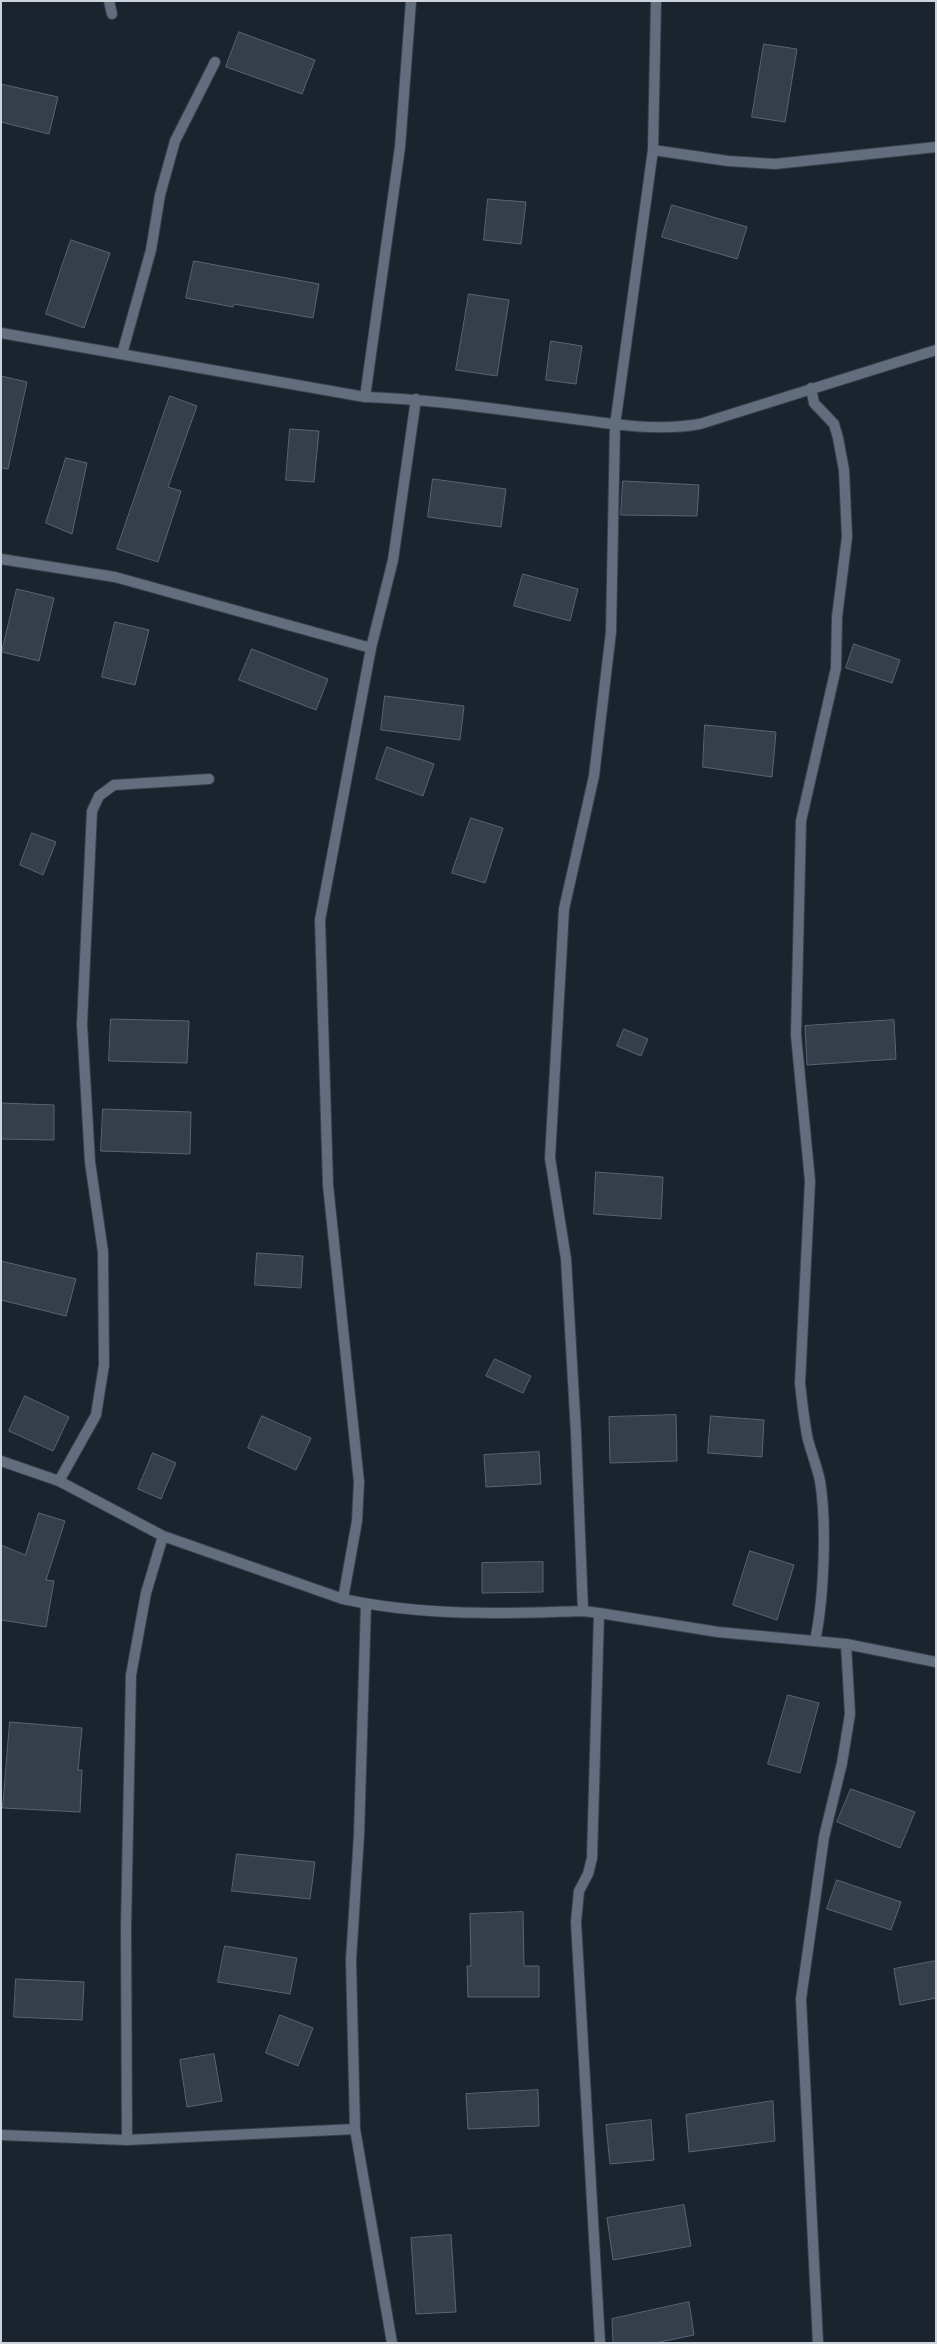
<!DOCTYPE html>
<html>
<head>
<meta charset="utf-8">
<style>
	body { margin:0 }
	#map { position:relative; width:937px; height:2344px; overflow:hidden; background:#1b232f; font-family:"Nunito Sans",sans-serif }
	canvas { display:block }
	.frame { position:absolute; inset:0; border:2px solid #ced3db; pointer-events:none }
</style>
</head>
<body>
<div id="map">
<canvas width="937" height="2344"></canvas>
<div class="frame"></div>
</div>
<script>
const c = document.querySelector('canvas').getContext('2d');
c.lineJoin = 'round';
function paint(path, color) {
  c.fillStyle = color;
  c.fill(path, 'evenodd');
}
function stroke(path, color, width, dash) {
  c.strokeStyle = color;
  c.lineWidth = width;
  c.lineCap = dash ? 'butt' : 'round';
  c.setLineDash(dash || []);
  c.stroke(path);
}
const building = new Path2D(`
	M239,32L315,60L302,94L226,67Z
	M764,44L797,49L785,122L752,117Z
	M1,84L58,97L49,134L1,122Z
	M488,199L526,202L521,244L484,240Z
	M672,205L747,227L737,259L662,237Z
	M71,240L110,253L84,328L46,314Z
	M194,261L319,284L313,318L234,304L233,307L186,298Z
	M469,294L509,300L497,376L456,370Z
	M551,341L582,346L576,384L546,380Z
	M1,376L27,382L8,469L1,468Z
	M170,396L197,406L168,487L181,491L158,562L117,549Z
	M290,429L319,431L314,482L286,480Z
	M66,458L87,463L72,534L46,523Z
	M433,479L506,489L501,527L428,517Z
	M623,481L699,485L697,516L621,515Z
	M523,574L578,589L570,621L514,606Z
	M17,589L54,598L39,661L2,652Z
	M115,622L149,630L135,685L102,677Z
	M854,644L900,660L892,683L846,668Z
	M252,649L328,679L316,710L239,680Z
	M385,696L464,706L460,740L381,730Z
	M705,725L776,732L772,777L703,767Z
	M387,747L434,764L423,796L376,779Z
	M471,818L503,828L485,883L452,873Z
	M32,833L56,842L43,875L20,865Z
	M111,1019L189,1021L187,1063L109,1061Z
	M894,1020L896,1059L807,1065L805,1026Z
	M624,1029L648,1039L641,1056L617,1046Z
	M1,1103L54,1105V1140L1,1139Z
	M103,1109L191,1112L190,1154L101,1151Z
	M596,1172L663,1177L661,1219L594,1214Z
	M257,1253L303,1256L301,1288L255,1285Z
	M1,1261L76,1279L66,1316L1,1300Z
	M495,1359L531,1376L523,1393L486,1376Z
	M25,1396L69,1417L53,1451L9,1431Z
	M676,1415L677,1461L610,1463L609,1417Z
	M262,1416L311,1438L296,1470L248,1448Z
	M711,1416L764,1420L762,1457L708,1453Z
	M539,1452L541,1484L486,1487L484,1455Z
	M153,1453L176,1463L161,1499L138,1489Z
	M39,1513L65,1521L46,1580L54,1581L46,1627L1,1620V1545L25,1555Z
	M750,1551L794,1565L777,1620L733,1605Z
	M543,1562V1592L482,1593V1563Z
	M788,1695L819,1703L800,1773L768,1764Z
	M10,1722L82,1728L78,1770H82L80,1812L3,1808Z
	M851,1789L915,1812L900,1848L837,1822Z
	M237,1854L315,1862L310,1899L232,1891Z
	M837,1880L901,1902L891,1930L827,1909Z
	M523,1912L524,1966H539V1997H468L467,1966H471L470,1914Z
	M225,1946L297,1958L290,1994L218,1982Z
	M936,1961V1998L900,2005L894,1969Z
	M16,1979L84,1982L82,2020L14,2017Z
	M280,2015L313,2028L298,2066L266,2053Z
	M214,2054L222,2101L187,2107L180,2060Z
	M538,2090L539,2126L468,2129L466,2094Z
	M773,2101L775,2141L689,2152L686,2115Z
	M651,2120L654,2160L610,2164L606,2125Z
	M684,2205L691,2246L613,2260L607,2218Z
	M451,2235L456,2312L416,2314L411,2238Z
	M689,2302L694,2335L655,2343H613L612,2319Z`);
const minor = new Path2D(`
	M109,1L112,14
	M653,150L728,161L775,164L936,147
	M1,333L365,397C430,399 494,409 559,417C605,423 654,432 700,424L936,350
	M122,354L151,250L160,195L175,141L215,62
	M811,388L814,403L834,424L838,438L844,470L847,537L837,617L836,668L801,821L796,1035L810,1181L800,1383C802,1402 804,1421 808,1440C812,1454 817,1467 820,1481C827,1524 824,1598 815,1641
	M365,397L400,147L411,1
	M1,559L115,577L371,648
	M1,1461L59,1481L163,1536L343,1599C422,1616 503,1614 583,1611L599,1613L718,1632L846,1644L936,1662
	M59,1481L96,1415L104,1365L103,1252L90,1162L82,1024L92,811L99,796L114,785L209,779
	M343,1599L357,1521L359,1482L328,1185L320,920L371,648L393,560L416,399
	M366,1604L359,1835L351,1960L355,2129L392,2343
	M583,1611L576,1433L566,1259L550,1158L564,909L594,776L611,632L615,425L653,150L656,1
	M599,1613L592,1858L588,1874L579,1891L576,1922L600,2343
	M1,2135L127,2140L355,2129
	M127,2140L126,1928L131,1675L146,1593L163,1536
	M818,2343L801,1999L824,1837L842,1763L850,1714L846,1644`);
paint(building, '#353e4b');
stroke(building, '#5a6472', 1);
stroke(minor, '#383f4b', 12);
stroke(minor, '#626e7e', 10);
</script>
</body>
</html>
